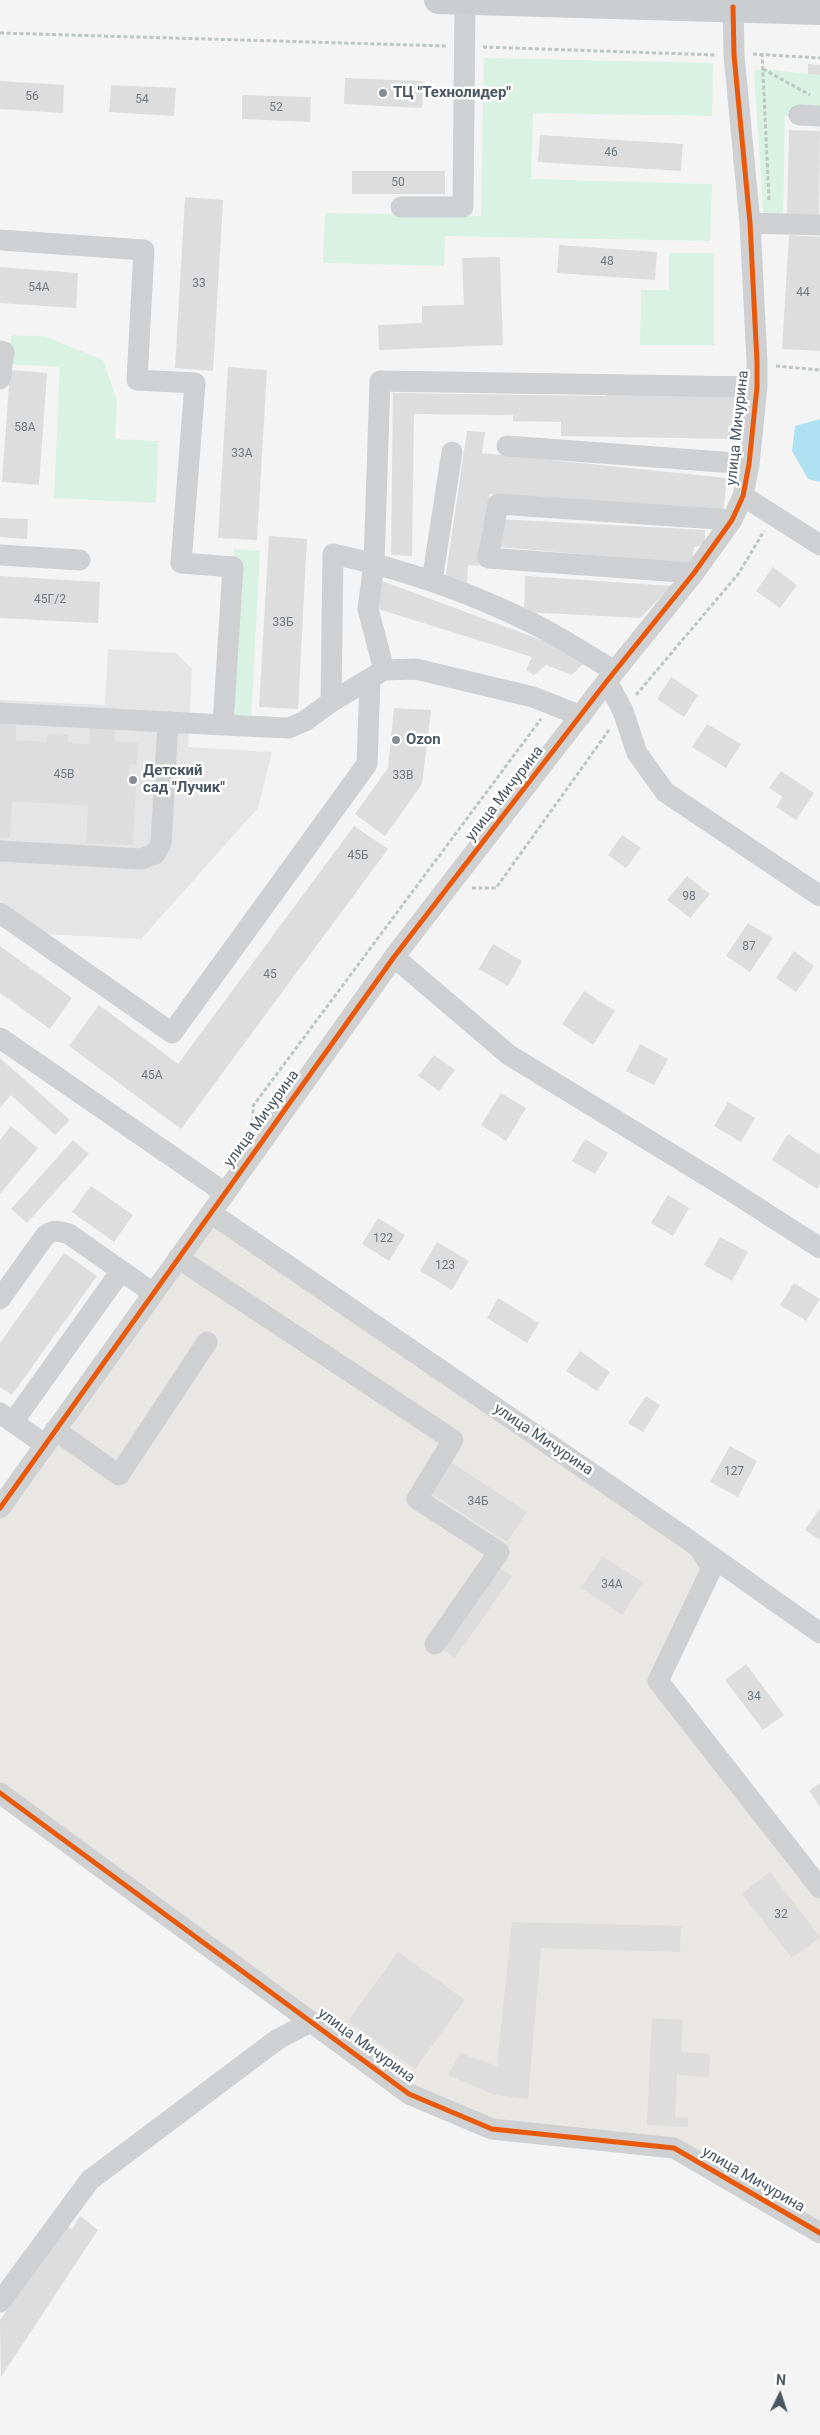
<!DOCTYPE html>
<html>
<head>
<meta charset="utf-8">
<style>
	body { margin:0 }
	#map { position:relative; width:820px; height:2435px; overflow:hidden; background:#f4f4f4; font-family:Roboto,sans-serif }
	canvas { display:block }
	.north { position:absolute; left:755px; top:2370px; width:50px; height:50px; -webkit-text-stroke:4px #fff; paint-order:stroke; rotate:4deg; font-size:14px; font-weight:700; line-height:20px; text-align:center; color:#4a5661 }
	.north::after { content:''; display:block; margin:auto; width:18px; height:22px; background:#4a5661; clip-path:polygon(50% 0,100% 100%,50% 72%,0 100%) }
</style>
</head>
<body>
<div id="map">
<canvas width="820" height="2435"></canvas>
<div class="north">N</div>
</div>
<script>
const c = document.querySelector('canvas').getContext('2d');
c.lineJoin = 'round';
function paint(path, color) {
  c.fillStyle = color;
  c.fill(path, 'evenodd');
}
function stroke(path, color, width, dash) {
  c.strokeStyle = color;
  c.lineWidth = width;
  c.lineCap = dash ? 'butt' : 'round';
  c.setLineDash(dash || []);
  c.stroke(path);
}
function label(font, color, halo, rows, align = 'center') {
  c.font = font + ' Roboto,sans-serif';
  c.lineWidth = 5;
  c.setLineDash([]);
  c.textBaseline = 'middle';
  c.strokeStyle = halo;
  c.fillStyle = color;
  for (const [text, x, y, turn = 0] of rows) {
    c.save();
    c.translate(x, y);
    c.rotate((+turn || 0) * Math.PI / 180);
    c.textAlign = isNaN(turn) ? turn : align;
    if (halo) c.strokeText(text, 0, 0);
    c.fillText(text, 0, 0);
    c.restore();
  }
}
const commercial = new Path2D(`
	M211,1213L712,1568L658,1681L820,1888V2233L674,2148L492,2129L409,2094L0,1793V1508Z`);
const education = new Path2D(`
	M108,649L176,653L192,669L188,747L272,752L258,808L141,939L45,934L0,900V700L105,705Z`);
const green = new Path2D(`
	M484,58L713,63L712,116L533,113L531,179L712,184L710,241L445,236L444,266L323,263L325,213L481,216Z
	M763,69L820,75V116H785L783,224H764L754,70Z
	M669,253H714V345H640L641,290H669Z
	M11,335L44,336L103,360L117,401L115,439L158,441L156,503L54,498L60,367L9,364Z
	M234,549L260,551L251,719L224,717Z`);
const water = new Path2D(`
	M820,419V482L808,479L792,451L795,426Z`);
const building = new Path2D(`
	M808,64L820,65V75L808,74Z
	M345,78L423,81L422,108L344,104Z
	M0,81L64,85L63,113L0,109Z
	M111,85L176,88L174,116L109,112Z
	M242,95L311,97L310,122L242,119Z
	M789,130L820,131L819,215L787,214Z
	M540,135L683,144L681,171L538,162Z
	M352,171H445V194H352Z
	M185,197L223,200L213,371L175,368Z
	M789,235L820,237V351L782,349Z
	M559,245L657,252L655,280L557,273Z
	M500,257L503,345L379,350L378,325L422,323V306L464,305L462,258Z
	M0,267L78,273L76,308L0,303Z
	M228,367L267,370L257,540L218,538Z
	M10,370L47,373L39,485L2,482Z
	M607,392L738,394V439L561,436V422L513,421V415L414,414L412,556L391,555L393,393L606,396Z
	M467,431L485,432L482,453L727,478L723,513L490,494L479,566L468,565L467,583L445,580Z
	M0,518L28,519L27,539L0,537Z
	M499,519L705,530V545L694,547L692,564L500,547Z
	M269,536L307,539L298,709L259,707Z
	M773,567L797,585L780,608L756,591Z
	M0,576L100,582L98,623L0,618Z
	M525,576L672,586L640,618L524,612Z
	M382,581L544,641L583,664L572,675L546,665L534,675L526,670L532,657L375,608Z
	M671,677L698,695L684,717L657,699Z
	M394,708L431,710L422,784L385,836L355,814L388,768Z
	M0,723L16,724V740L47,742L48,734L68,735V743L89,744L90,728L116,729L115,741L138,743L137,765H129L128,786H136L133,845L86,843L88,806L12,801L10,838H0Z
	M707,724L741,744L726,768L692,747Z
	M781,771L814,793L796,820L776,807L783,797L769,788Z
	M354,826L388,849L181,1129L69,1046L99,1005L178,1064Z
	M622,835L641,848L626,868L608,855Z
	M687,876L710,894L690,918L667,900Z
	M748,923L773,938L750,972L726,956Z
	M493,944L522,961L508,986L479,969Z
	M0,946L72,998L50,1029L0,993Z
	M794,951L814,966L796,992L776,978Z
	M584,991L615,1011L593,1045L562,1024Z
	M640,1044L668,1059L654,1085L626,1071Z
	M434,1055L455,1070L439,1091L418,1076Z
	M0,1058L70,1120L55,1135L11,1095L0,1108Z
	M501,1093L526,1108L506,1141L481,1125Z
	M728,1102L755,1118L741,1142L714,1126Z
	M11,1126L38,1148L0,1194V1140Z
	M788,1134L820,1155V1184L817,1189L772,1160Z
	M585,1139L608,1153L595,1174L572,1161Z
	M73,1140L89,1154L27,1223L11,1209Z
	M91,1186L133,1215L114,1242L72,1212Z
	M668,1195L689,1208L673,1236L651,1223Z
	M378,1218L405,1235L389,1261L362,1244Z
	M720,1237L748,1252L732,1281L704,1265Z
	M437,1242L469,1261L452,1290L420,1271Z
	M64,1253L97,1276L12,1395L0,1387V1343Z
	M794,1283L820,1299L806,1321L780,1305Z
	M498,1298L539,1323L527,1343L487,1318Z
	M580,1351L610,1372L597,1391L566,1371Z
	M646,1396L660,1405L643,1432L628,1423Z
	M730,1446L757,1461L738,1497L710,1482Z
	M449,1461L527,1512L507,1542L429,1492Z
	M820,1508V1540L805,1530Z
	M602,1556L643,1582L622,1615L581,1588Z
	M498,1567L512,1576L455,1658L442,1649Z
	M746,1664L784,1715L763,1730L725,1680Z
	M820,1783V1807L809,1791Z
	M770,1872L820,1937L792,1958L742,1894Z
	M512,1922L681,1926L680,1952L541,1948L528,2099L495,2095L448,2075L460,2053L497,2066Z
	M398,1952L465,2000L415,2069L348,2021Z
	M652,2018L683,2020L681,2052L710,2054L709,2077L677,2075L675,2117L688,2118V2127L647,2125Z
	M80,2216L98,2230L1,2377L0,2320L64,2225L72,2229Z`);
const path = new Path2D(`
	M0,33L447,46
	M483,47L717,55
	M762,53L769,200
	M753,54L820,58
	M763,69L810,95
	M776,366L820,370
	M636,695L739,573L764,531
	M472,888H496L609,730
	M253,1120V1106L541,719`);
const minor = new Path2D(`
	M799,115L820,116
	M401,207H463L465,1
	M750,223L820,225
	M0,240L144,250L137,380L195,383L181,563L233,567L223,725L289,728L305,721L331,702L384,670L416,669L533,697L581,716
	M0,351L4,352L0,379
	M507,446L749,464
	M743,496L820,545
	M0,555L80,560
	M694,573L488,558L498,504L732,520
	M432,581L452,452
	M384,670L368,609L374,563L380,381L757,387
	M607,681L623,711L637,753L665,792L820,896
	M331,702L333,554C403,569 472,593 536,625C563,639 589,656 615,671
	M0,713L223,725
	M0,851L141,859L155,854L161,843L168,722
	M0,913L172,1033L367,764L370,679
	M394,957L509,1055L725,1187L820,1248
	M0,1038L225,1193
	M211,1213L680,1534L820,1633
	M178,1258L453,1440L417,1499L499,1552L435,1644
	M0,1299L45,1236C53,1229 59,1231 69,1234L153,1293
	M0,1413L44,1444
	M13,1422L121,1271
	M55,1430L119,1475L207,1342
	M0,1508L394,957L607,681L694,573L732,520L743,496L749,464L757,387V362L750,223L734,55L733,7
	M701,1551L712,1568L658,1681L820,1888
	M0,1793L409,2094L492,2129L674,2148L820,2233
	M0,2302L90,2180L278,2039L311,2022`);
const major = new Path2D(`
	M438,0L820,11`);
const cycleway = new Path2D(`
	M0,1508L394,957L607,681L694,573L732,520L743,496L749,464L757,387V362L750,223L734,55L733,7
	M0,1793L409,2094L492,2129L674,2148L820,2233`);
const markers = [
	[383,93,5,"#868d94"],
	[396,740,5,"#868d94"],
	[133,780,5,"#868d94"]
];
const numberNames = [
	["56",32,97],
	["54",142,100],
	["52",276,108],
	["46",611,153],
	["50",398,183],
	["48",607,262],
	["33",199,284],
	["54А",39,288],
	["44",803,293],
	["58А",25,428],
	["33А",242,454],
	["45Г/2",50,600],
	["33Б",283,623],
	["45В",64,775],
	["33В",403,776],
	["45Б",358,856],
	["98",689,897],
	["87",749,947],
	["45",270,975],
	["45А",152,1076],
	["122",383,1239],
	["123",445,1266],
	["127",734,1472],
	["34Б",478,1502],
	["34А",612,1585],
	["34",754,1697],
	["32",781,1915]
];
const poiNames = [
	["ТЦ \"Технолидер\"",393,93],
	["Ozon",406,740],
	["Детский",143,771],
	["сад \"Лучик\"",143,788]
];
const streetNames = [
	["улица Мичурина",738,428,-84],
	["улица Мичурина",505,794,-52],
	["улица Мичурина",262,1119,-54],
	["улица Мичурина",543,1440,34],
	["улица Мичурина",366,2046,36],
	["улица Мичурина",753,2180,30]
];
paint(commercial, '#e8e7e3');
paint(education, '#e6e5e6');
paint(green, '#d9f2e3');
paint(water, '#aee2f0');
paint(building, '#ddddde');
stroke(path, '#bcc7c4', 3, [4, 2.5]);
stroke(minor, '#ced0d2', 21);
stroke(major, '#caced1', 28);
stroke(cycleway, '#e8590c', 5);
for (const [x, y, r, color] of markers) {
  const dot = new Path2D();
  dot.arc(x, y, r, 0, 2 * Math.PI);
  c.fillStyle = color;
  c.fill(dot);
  stroke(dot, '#fff', 2);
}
label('12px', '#707881', null, numberNames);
label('bold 15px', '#4a5661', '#fff', poiNames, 'left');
label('15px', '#4a5661', '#fff', streetNames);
</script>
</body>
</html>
